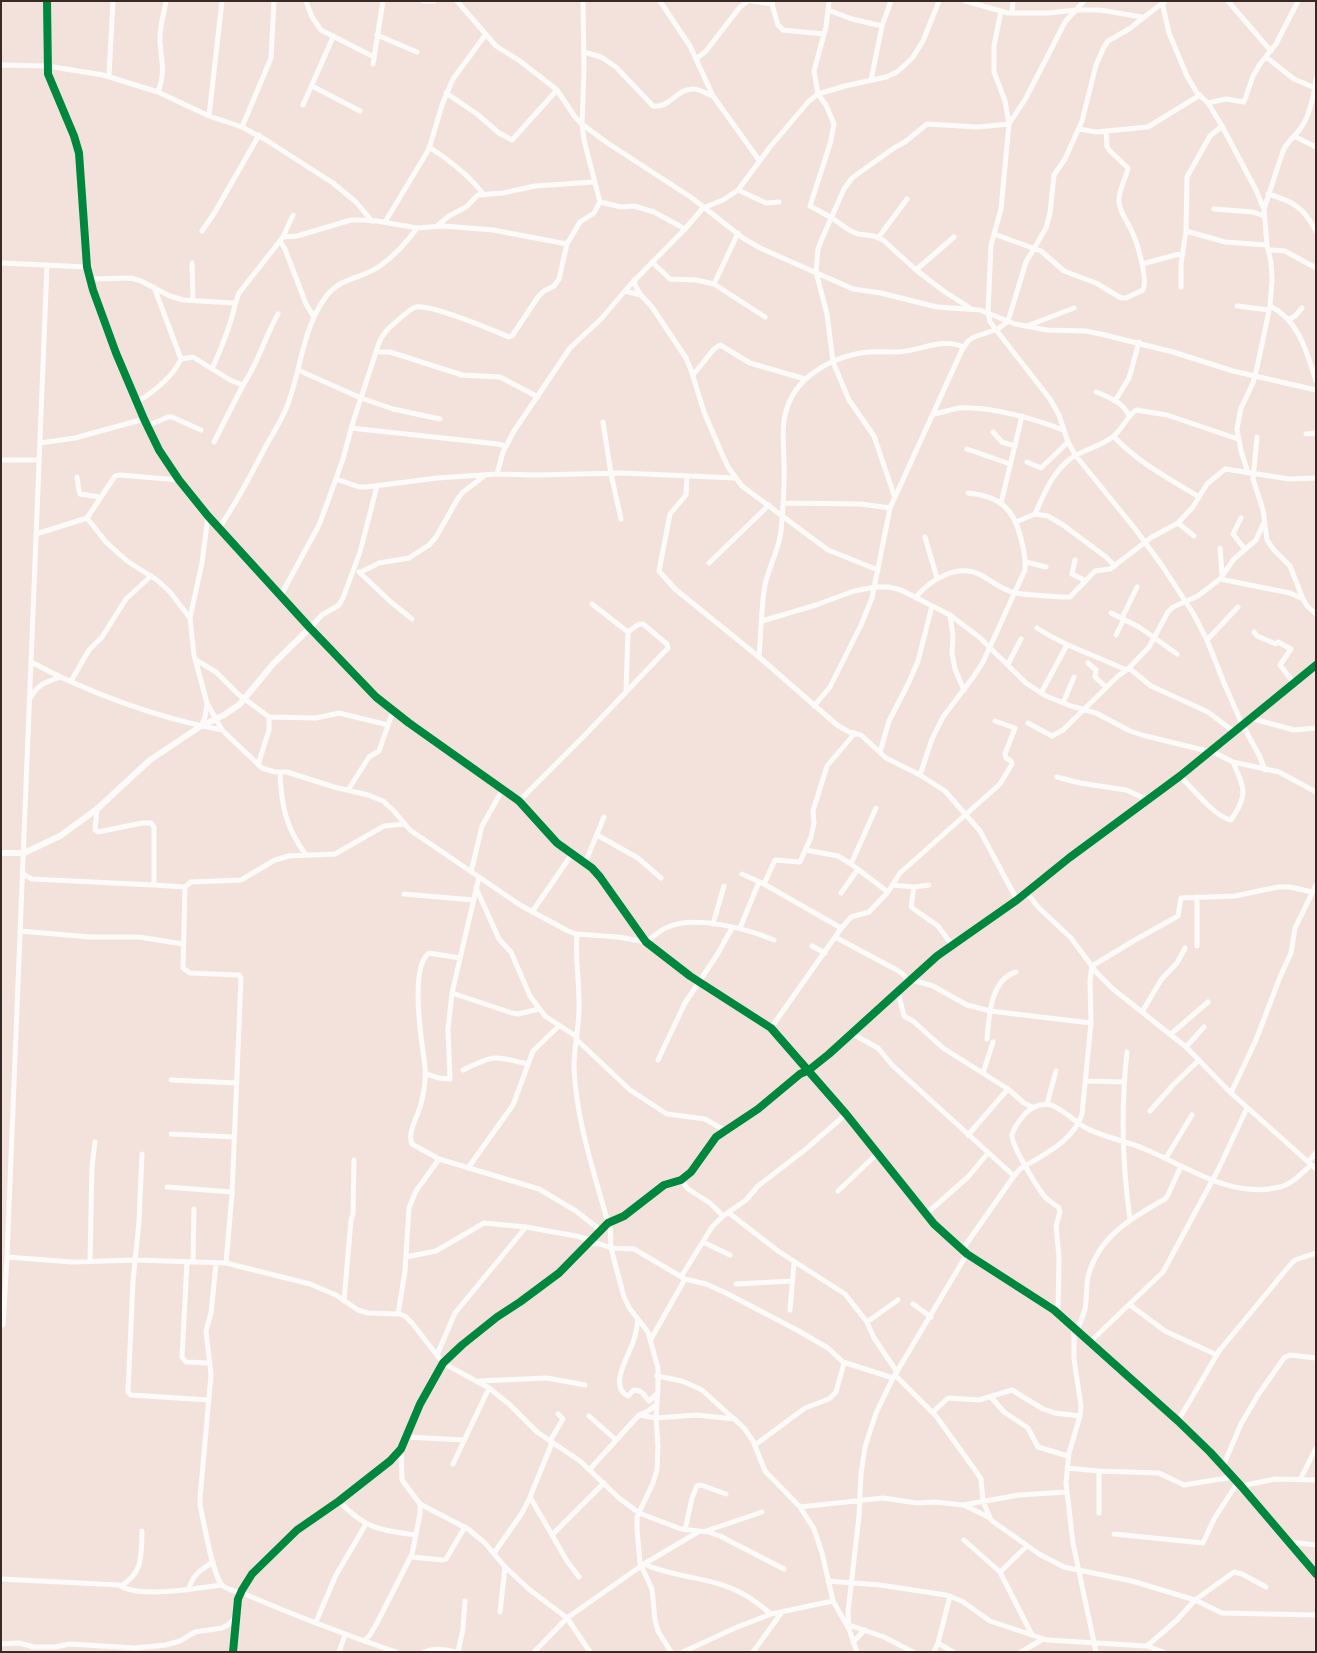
<!DOCTYPE html>
<html>
<head>
<meta charset="utf-8">
<style>
	body { margin:0 }
	#map { position:relative; width:1317px; height:1653px; overflow:hidden; background:#f2e2db; font-family:"Archivo Narrow",sans-serif }
	canvas { display:block }
	.frame { position:absolute; inset:0; border:2px solid #372923; pointer-events:none }
</style>
</head>
<body>
<div id="map">
<canvas width="1317" height="1653"></canvas>
<div class="frame"></div>
</div>
<script>
const c = document.querySelector('canvas').getContext('2d');
c.lineJoin = 'round';
function stroke(path, color, width, dash) {
  c.strokeStyle = color;
  c.lineWidth = width;
  c.lineCap = dash ? 'butt' : 'round';
  c.setLineDash(dash || []);
  c.stroke(path);
}
const minor = new Path2D(`
	M306,1L312,17L321,30L374,57
	M423,1H434
	M457,1L496,46L520,61L557,90L575,117L582,124L606,142L692,198L743,238L760,248L853,289L881,293L937,307L980,310L1015,324L1047,330L1086,331L1105,335L1173,352L1233,371L1316,390
	M583,1L584,70L582,124L584,140L600,202L621,207L634,206L654,212L685,229
	M660,1L690,46L713,96L759,160
	M752,1L772,4
	M773,1L772,4L778,25L783,30L824,34
	M829,1L826,27L814,71L818,94L826,105L834,124L830,144L810,206L832,218L849,230L858,234L874,236L883,240L916,270L945,292L970,308
	M965,1L1008,13H1048L1076,10H1100L1142,17
	M1228,1L1271,51
	M1162,2L1169,33L1187,76L1197,93L1208,103L1222,126L1256,190L1264,209L1267,245L1271,262L1272,280L1270,306L1258,363L1253,383L1241,408L1237,429L1241,451L1248,473
	M828,10L852,19L882,26
	M1001,11L994,46V72L1005,101L1009,124L1001,209L991,245L988,312L990,322L1050,399L1059,415L1068,442L1076,456L1136,530L1163,567L1193,613L1207,640L1224,683L1242,724L1259,755L1265,770
	M1012,13L1013,1
	M377,35L417,52
	M584,52L601,57L616,67L653,106C669,109 677,88 694,89C700,89 706,94 713,96
	M1266,57L1294,79L1315,88
	M696,59L706,51L740,7L748,1
	M373,64L383,1
	M1,65L47,66L103,75L158,92L209,116L242,127L266,140L333,183L356,202L372,221
	M109,76L113,1
	M871,80L882,26L891,1
	M312,86L360,111
	M158,92C166,71 161,61 160,41C159,28 164,14 166,1
	M446,93L477,114L499,133L512,140L557,90
	M1208,103L1226,99L1244,102L1253,76L1260,64L1276,44L1298,1
	M303,105L333,37
	M209,116L222,1
	M242,127L271,58L274,1
	M1079,129L1096,132L1148,127L1200,95
	M1294,136L1316,147
	M429,147C449,160 470,176 484,195
	M738,190L766,203L779,202
	M1268,194C1293,201 1304,208 1316,231
	M1214,209L1253,212L1264,216
	M1264,209L1283,151C1287,142 1294,137 1300,129C1310,116 1314,94 1316,79
	M385,222L429,149L442,105L453,79L486,34
	M437,226L449,216L466,207L478,195L503,193L535,186L594,182
	M202,231L215,212L259,135
	M1186,231L1225,242L1267,245
	M994,234L1041,251L1064,271L1096,283L1121,298H1126L1143,290C1148,280 1138,245 1133,234C1129,223 1120,214 1119,202C1118,190 1126,179 1128,168L1109,150L1107,146L1106,131
	M283,237L297,236L351,220H362L377,221L417,228L444,226L493,230L567,244L580,222L594,213L600,202
	M878,238L907,199
	M280,241L285,249L306,304L314,317
	M1270,250L1285,251L1316,268
	M652,262L670,279L696,280L714,284L765,317
	M1,263L87,267
	M192,263L193,301
	M1142,264L1183,253
	M916,270L954,237
	M90,279L131,278L141,281L170,296L183,300L234,303
	M634,280L636,287L641,295L652,307L686,358L691,370L704,412L722,454L728,467L742,486L828,550L878,570
	M714,284L738,233
	M1181,287V264L1186,231L1187,177L1210,136L1222,126
	M625,291L641,295
	M1237,306L1269,310
	M1270,306C1299,320 1307,353 1316,381
	M1288,320L1295,316L1302,308
	M1027,326L1074,308
	M376,352C378,345 380,339 384,334C387,329 412,307 416,307C432,304 492,330 509,337L512,336L538,297L544,291L554,286L559,279L567,244
	M181,359L193,357L230,380L243,385C258,363 265,337 278,314
	M212,369C219,353 226,337 231,320C234,311 235,302 239,293L283,237L293,215
	M298,370L361,398L393,409L440,419
	M693,375L714,349L720,345L750,363L805,379
	M1096,392C1109,397 1123,402 1129,416
	M1115,401L1129,378L1139,342
	M137,402C155,391 172,378 181,359L154,287
	M933,414C942,413 951,409 960,408C988,406 1036,419 1063,430
	M603,422L611,474L621,519
	M147,426L168,417H172L201,430
	M351,428L498,444L505,446
	M993,432L1002,442L1015,446
	M1306,434L1316,433
	M1114,437C1139,463 1168,478 1199,497
	M1257,437L1253,479L1263,510L1267,540L1274,550L1290,566L1303,599L1307,606L1316,614
	M214,442L243,385
	M40,443L75,438L144,419
	M967,449L1010,464
	M1,460H39
	M1027,462L1041,468L1068,442
	M497,474L503,452L514,431L570,348L601,319L630,285L685,229L703,208L723,200L738,190L770,147L809,101L818,94L845,86L886,77L897,72L906,64L913,57L923,41L939,1
	M687,476L686,495L670,514L659,571L675,589L759,657L837,725L849,732L861,735L886,758L920,775L945,791L980,831L1017,900
	M77,477L79,491L80,494L100,497
	M336,479L359,487H367L437,478L497,474L536,475L622,473L735,478
	M895,498L874,436L849,400L833,362L827,314L816,272L818,249L821,241L844,189L852,178L894,148L905,142L927,124L978,127L1009,124L1026,98L1065,22L1084,1
	M783,503L861,504L890,508
	M1001,503L1022,416
	M1035,514L1048,516L1063,525L1106,557L1115,566
	M208,516L202,563L190,618L194,655L207,703L222,730L262,768L275,772H287L334,787L368,795L383,801L393,810L410,830L520,905L568,931L576,934L618,937L646,942C653,937 660,930 668,927C696,915 748,929 774,940
	M87,518L106,542L127,561L157,580L170,592L190,618
	M1241,518L1233,534L1244,548
	M1016,522L1035,514C1044,494 1052,473 1070,459C1082,450 1099,447 1111,438C1122,431 1126,417 1136,410L1167,415L1238,439
	M1178,523L1194,536
	M219,528C238,501 253,471 268,442C276,429 284,416 289,401C300,370 303,333 321,304C337,276 356,282 380,266C394,256 407,242 417,228
	M36,534L87,518L115,476L120,475L179,480
	M925,537L937,578
	M1220,548L1222,574
	M1075,560L1072,574L1086,581
	M1026,562L1046,567
	M709,563L769,505
	M359,572L391,602L412,619
	M361,572L379,563L409,558L429,545L436,537L457,500L462,493L484,476
	M1220,579L1290,593L1303,599
	M281,595L319,525L328,501L343,459L353,422L376,352H390L462,375L500,377L538,397
	M916,597C931,579 958,563 981,575C992,581 1003,591 1016,593C1025,595 1060,597 1070,597L1095,571L1110,569L1152,537L1178,523L1193,507L1207,484L1225,469L1289,479L1316,478
	M1111,613L1139,627L1177,654
	M950,615L953,636L952,653L955,669L964,690
	M1122,618L1137,587
	M762,621L816,605L854,591L875,587H889L901,590L950,615L958,621L979,637L1026,683L1046,696L1071,706L1096,713L1130,731L1142,735L1215,753L1233,762L1279,772L1316,792
	M310,628L322,615L339,605L343,598L360,552L377,486
	M1037,628C1066,647 1095,655 1126,670
	M1254,632L1257,636L1276,644L1278,642L1291,649L1280,665L1293,682
	M1116,635L1124,619
	M1207,640L1238,607
	M759,657C761,634 761,607 765,585C769,566 779,550 781,531C783,508 785,485 784,463C784,449 782,435 784,421C789,382 824,360 860,353C872,351 886,352 898,352C921,351 941,337 964,347
	M196,660L216,672L238,694L269,717L316,718L339,713L388,725
	M31,662C89,693 157,718 222,730
	M1088,663L1096,670L1095,677L1106,687
	M1008,664L1021,639
	M1129,668L1151,686L1208,712L1233,731
	M71,681L89,650L102,637L126,599L151,576
	M626,692L628,632
	M1041,693L1067,645
	M31,697C38,684 46,682 60,677
	M1063,703L1074,677
	M814,706L830,687L861,625L872,598L890,508L962,350L968,341L974,337L998,329L1008,321L1026,262L1046,228L1050,213L1054,175L1065,159L1082,121L1096,65L1104,47L1108,41L1129,29L1165,1
	M1250,718L1294,730L1316,728
	M1028,723L1052,736L1063,730L1118,676L1129,668L1149,647L1168,612L1173,607L1198,596L1220,579L1234,559L1256,540L1264,522
	M201,726L205,717L207,703
	M880,752L889,721L908,684L918,661L932,606
	M258,765L269,730V717
	M280,772C281,805 286,828 306,855
	M920,775L932,739L943,717L974,676L983,662L1025,570C1026,559 1024,550 1021,539C1014,508 999,496 968,493
	M1180,776C1191,787 1216,818 1231,820C1249,794 1244,788 1233,762
	M1057,777L1080,783L1126,790L1148,800
	M348,790L369,757L379,751L393,711
	M519,801L584,736L668,648L667,644L643,624H639L628,632L592,604
	M97,809L95,830L98,832L142,823H151L154,827V885L185,887L191,882L241,880L275,860L289,856L335,854L384,826L405,824
	M597,835L638,858L661,878
	M806,850L838,856L851,864L888,892
	M585,863L604,817
	M851,864L876,808
	M471,872L482,826L503,789
	M23,874L32,879L154,885
	M742,874L764,884L841,928
	M764,884L775,860L800,862L811,837L814,823L813,811L827,766L855,733
	M892,885L914,887L929,885
	M185,887L183,968L190,973L239,975L241,978L232,1194L226,1263
	M914,887L911,907L938,926L952,945
	M476,888L499,939L511,952L530,996L545,1016L577,1037
	M1026,892L1039,908L1071,938L1097,973L1113,989L1186,1047L1231,1093L1316,1169
	M841,893L858,869
	M404,894L473,900
	M532,912L572,854
	M713,924L724,886
	M740,928L759,882
	M20,931L90,937H139L183,944
	M577,934C575,957 579,979 579,1002C580,1024 574,1045 574,1067C576,1120 594,1172 608,1223
	M835,937L895,969L903,974L909,982
	M812,946L825,953
	M1197,946V897
	M460,958L429,953C409,967 422,1044 425,1066C426,1078 424,1092 421,1104C418,1116 407,1132 412,1144L439,1159L539,1189L576,1211L600,1230
	M912,980L933,986L967,1005L990,1011L1091,1023
	M898,992L904,1016L913,1021L943,1048L1008,1089L1024,1103L1032,1107
	M452,993L512,1013L518,1014L539,1009
	M1142,1012L1161,980L1177,963L1185,948
	M771,1028L840,930L851,917L869,912L888,892L900,873L1000,784L1012,764L1011,761L1006,758L1005,754L1015,728L995,721
	M851,1033L878,1048L892,1065L1014,1176
	M1171,1034L1208,1002
	M576,1039L630,1090L667,1114L705,1119L724,1130
	M987,1039C989,1017 990,980 1016,972
	M1186,1047L1204,1027
	M1127,1052C1121,1107 1122,1163 1130,1219
	M658,1060L685,1003L717,955L732,928
	M463,1070C495,1054 494,1056 528,1064
	M983,1073L993,1042
	M426,1074L439,1078L450,1079L448,1029L452,993L479,877
	M171,1080L237,1083
	M1086,1081L1124,1082
	M1231,1093L1256,1040L1280,977L1291,953L1295,928L1316,885
	M1047,1104L1056,1071
	M1150,1111L1174,1084L1199,1060
	M171,1134L234,1137
	M968,1135L1008,1089
	M142,1154L139,1222L133,1281L128,1392L131,1395L209,1400
	M1166,1158L1192,1115
	M1308,1162L1316,1153
	M468,1168L513,1105L533,1051L559,1026
	M681,1180L688,1189L710,1203L723,1216
	M167,1187L232,1192
	M838,1191L878,1153
	M729,1213L778,1251L845,1294L867,1322L874,1338L897,1372
	M926,1214L968,1177L988,1153
	M610,1222L611,1248L624,1297L630,1309L648,1332L658,1368V1388L656,1418L658,1446L657,1470L653,1483L637,1517V1529L640,1563L652,1589L655,1620L658,1631L671,1652
	M703,1242L730,1255
	M588,1243L600,1244L611,1248L634,1249L685,1279L706,1284L726,1293L797,1330L828,1348L843,1362L893,1378
	M962,1250L1014,1176L1020,1169C1043,1155 1074,1141 1082,1114L1091,1023L1090,980L1092,966L1135,940L1178,916L1181,898L1235,896L1278,887H1290L1312,892
	M7,1257L72,1262L136,1260L226,1263L310,1284L336,1295L358,1310L368,1313L399,1314L405,1316L412,1323L443,1363L489,1388L509,1404L537,1432L580,1461L619,1498L639,1513L681,1529L708,1532L720,1536L784,1569
	M406,1257L436,1251L484,1223L526,1227L576,1236L591,1240
	M90,1261L92,1166L95,1142
	M187,1262L182,1357L186,1362L210,1363
	M193,1262L194,1209
	M216,1264L211,1313L206,1331L211,1375L200,1498V1505C204,1522 212,1574 222,1585C228,1591 240,1592 247,1595C296,1616 346,1635 396,1652
	M681,1277L712,1227L723,1216L746,1200L758,1186L806,1149L846,1114
	M736,1284L792,1281
	M344,1301L351,1220L353,1214L354,1160
	M913,1304L931,1317
	M1130,1305L1165,1331L1217,1355
	M790,1310L794,1263
	M398,1314L405,1271L409,1208L416,1191L439,1159
	M1058,1314L1059,1257L1056,1226L1060,1212L1059,1208C1055,1205 1051,1202 1047,1199C1039,1191 1011,1145 1012,1135C1013,1128 1020,1120 1024,1115C1031,1107 1040,1103 1051,1105C1064,1110 1074,1121 1086,1128C1105,1138 1128,1141 1147,1150C1190,1168 1231,1199 1280,1187C1292,1184 1302,1173 1311,1165
	M638,1319C637,1326 636,1335 633,1342C629,1355 608,1387 628,1396L634,1390C643,1390 644,1396 649,1401L657,1394
	M867,1322L898,1300
	M3,1325L7,1257L47,265
	M1074,1328V1359L1081,1406L1080,1416L1069,1453L1066,1483L1073,1543L1096,1652
	M1077,1331C1080,1323 1083,1316 1085,1309C1087,1298 1086,1288 1088,1277C1098,1237 1131,1218 1165,1199L1168,1195L1181,1166
	M651,1339L685,1279
	M1090,1342L1163,1272L1219,1168L1247,1108
	M437,1355L455,1313L526,1227
	M895,1375L936,1416L975,1470L981,1479L983,1501L991,1520L1039,1554L1064,1567L1132,1581L1195,1600L1222,1613L1316,1615
	M657,1376L682,1381L702,1390L744,1428L753,1441L765,1471L800,1507L814,1529L822,1553L833,1601L849,1629
	M479,1381L547,1378L585,1385
	M991,1397L1004,1412L1028,1428L1038,1447L1068,1456
	M933,1412L948,1398L979,1400L1012,1390L1043,1409L1055,1413L1080,1416
	M639,1415L656,1418L696,1415L735,1419
	M589,1416L616,1440
	M1178,1421L1219,1351L1290,1265L1295,1260L1316,1253
	M407,1437L464,1440
	M550,1441L563,1419L558,1414
	M755,1445L805,1408L829,1399L836,1392L844,1363
	M401,1449L402,1480L420,1504L468,1529L485,1543L505,1567L530,1590L567,1618L590,1652
	M453,1464L489,1388
	M1223,1466L1241,1424L1258,1395L1284,1358L1290,1355L1316,1358
	M1067,1468L1099,1471L1159,1473L1184,1485L1233,1477
	M590,1469L639,1415L648,1411L656,1405
	M1300,1480L1316,1448
	M1241,1486L1275,1479L1316,1480
	M530,1497L567,1561L579,1577
	M339,1501C365,1529 380,1530 416,1535
	M964,1505L990,1518
	M800,1507L883,1498L917,1503L935,1502L963,1505L1019,1495L1066,1492
	M1099,1513V1471
	M685,1530L692,1498L697,1486L701,1485L726,1494
	M706,1531L762,1512
	M1114,1534L1203,1543L1214,1519L1238,1482
	M552,1535L604,1483
	M964,1540L1000,1572L1032,1635
	M1289,1542L1316,1545
	M494,1553L522,1513L530,1497L552,1443
	M411,1557L443,1560L446,1559L465,1527
	M644,1564C675,1578 713,1577 743,1594C753,1599 762,1607 771,1614
	M1000,1572L1027,1546
	M1,1579L119,1585C138,1599 198,1588 222,1585
	M828,1581L880,1585L946,1595L962,1601L990,1621L1047,1640L1147,1646L1163,1652
	M121,1586C144,1572 141,1555 142,1531
	M189,1589C192,1575 201,1570 213,1562
	M500,1612L505,1567
	M316,1622L336,1575L366,1524
	M849,1625L884,1637L913,1652
	M364,1641L370,1635L377,1623L412,1554L420,1514V1504
	M853,1642L865,1630
	M938,1643L953,1652
	M1,1644L19,1643L34,1647H54L70,1644L135,1648L166,1645L180,1641L195,1632L222,1628L228,1625L236,1617
	M1147,1646L1177,1620L1195,1600L1234,1572L1242,1574L1266,1587
	M339,1652L345,1635
	M424,1652C434,1648 445,1649 455,1652
	M458,1652L463,1629L465,1601
	M534,1652L567,1618L644,1564L698,1532
	M683,1652L735,1628L771,1614L833,1601
	M753,1652L782,1612
	M857,1652L849,1629L848,1612L859,1516L861,1474L865,1447L876,1413L893,1378L967,1254
	M934,1652L938,1643L950,1596
	M1021,1652L1043,1639`);
const tertiary = new Path2D(`
	M47,1L48,74L74,136L79,153L87,267L93,290L116,353L144,419L159,450L179,480L208,516L310,628L376,697L409,723L519,801L557,843L592,868L600,877L646,942L690,976L771,1028L846,1114L934,1224L967,1254L1054,1310L1178,1421L1210,1452L1241,1486L1316,1574
	M1,853H24L60,836L97,809L150,760L201,726L224,715L240,704L273,664L310,628
	M233,1652L238,1599L242,1590L252,1574L297,1530L339,1501L390,1461L401,1449L420,1404L443,1363L462,1345L497,1317L520,1302L559,1273L608,1223L624,1216L664,1185L681,1180L691,1172L716,1137L758,1109L800,1074L809,1070L829,1054L937,956L1017,900L1069,858L1180,776L1316,665`);
const cycleway = new Path2D(`
	M47,1L48,74L74,136L79,153L87,267L93,290L116,353L144,419L159,450L179,480L208,516L310,628L376,697L409,723L519,801L557,843L592,868L600,877L646,942L690,976L771,1028L846,1114L934,1224L967,1254L1054,1310L1178,1421L1210,1452L1241,1486L1316,1574
	M233,1652L238,1599L242,1590L252,1574L297,1530L339,1501L390,1461L401,1449L420,1404L443,1363L462,1345L497,1317L520,1302L559,1273L608,1223L624,1216L664,1185L681,1180L691,1172L716,1137L758,1109L800,1074L809,1070L829,1054L937,956L1017,900L1069,858L1180,776L1316,665`);
stroke(minor, '#fdfbfa', 5);
stroke(tertiary, '#fdfbfa', 6);
stroke(cycleway, '#00873e', 8);
</script>
</body>
</html>
